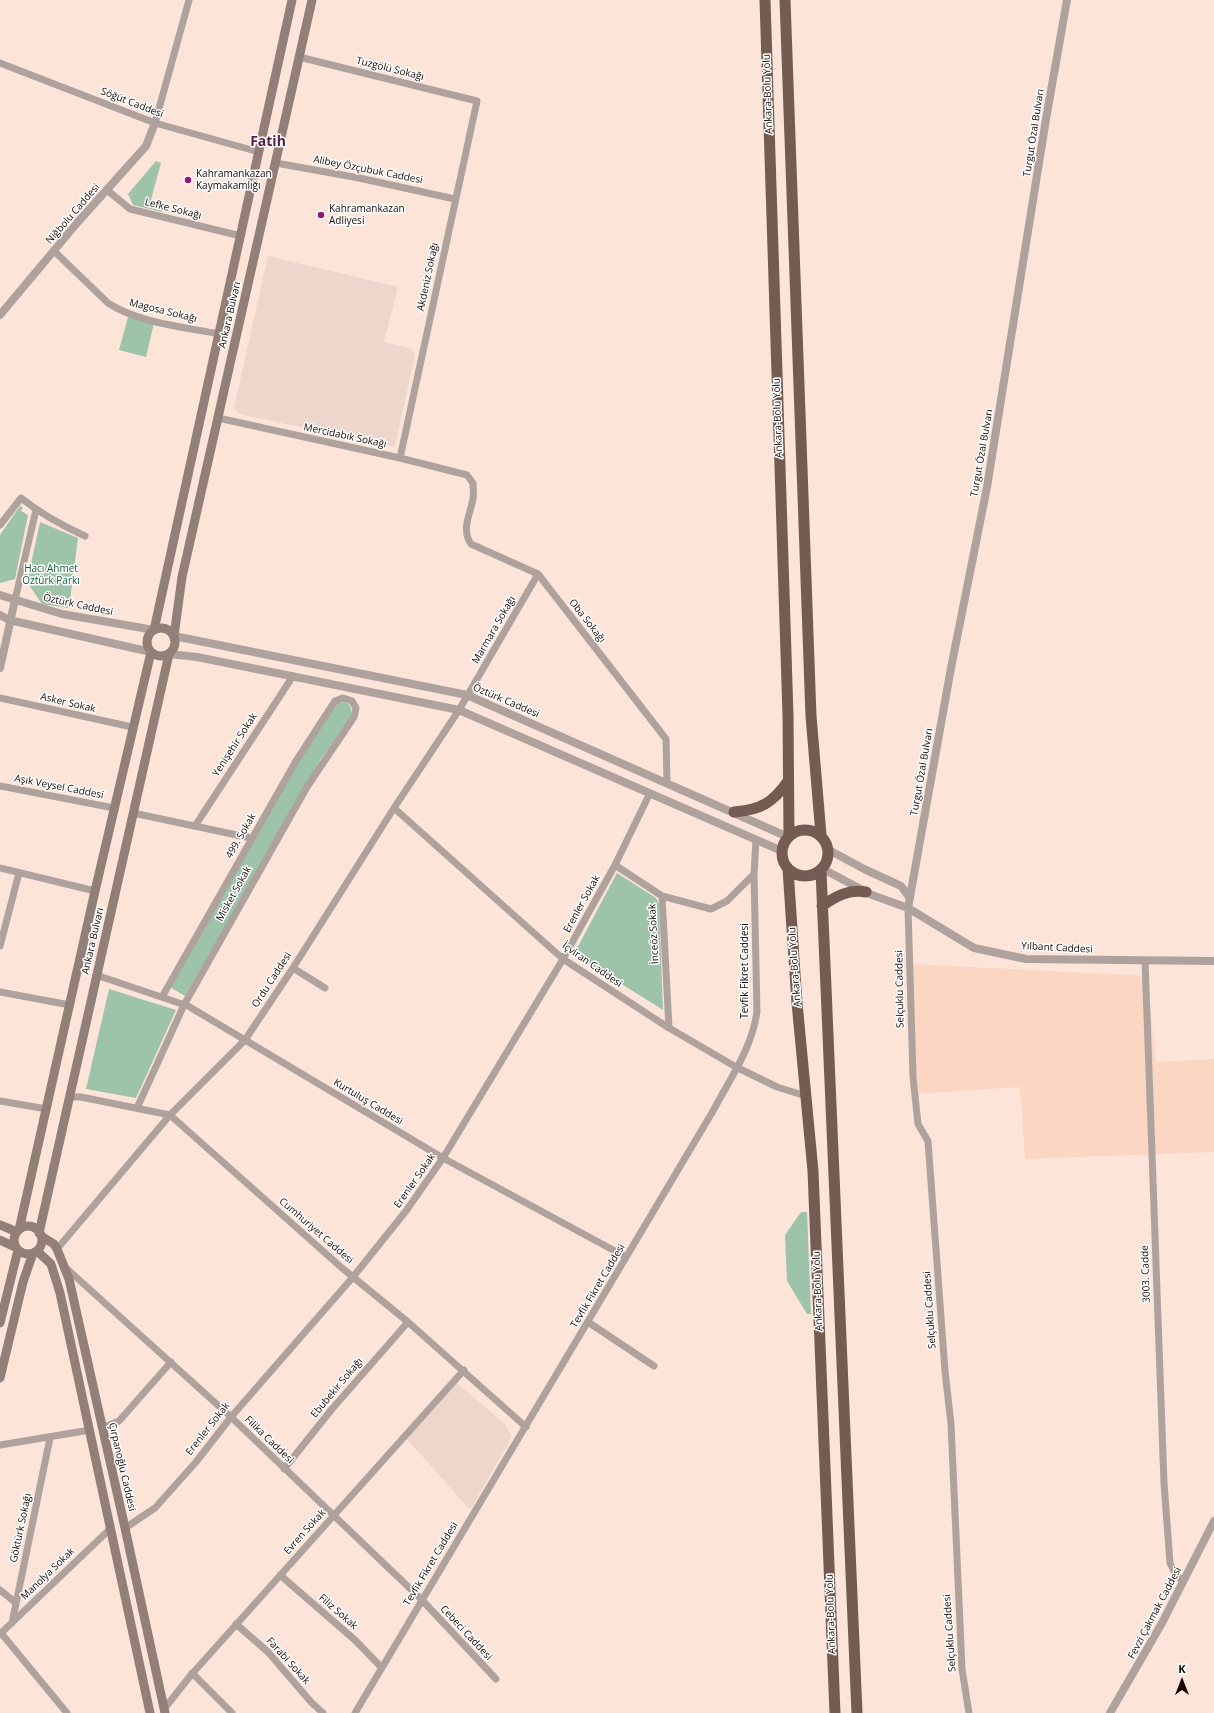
<!DOCTYPE html>
<html>
<head>
<meta charset="utf-8">
<style>
	body { margin:0 }
	#map { position:relative; width:1214px; height:1713px; overflow:hidden; background:#fce4d8; font-family:"Open Sans",sans-serif }
	canvas { display:block }
	.north { position:absolute; left:1162px; top:1661px; width:40px; height:40px; -webkit-text-stroke:3px #fff; paint-order:stroke; rotate:0deg; font-size:11px; font-weight:700; line-height:16px; text-align:center; color:#140a06 }
	.north::after { content:''; display:block; margin:auto; width:14px; height:18px; background:#140a06; clip-path:polygon(50% 0,100% 100%,50% 72%,0 100%) }
</style>
</head>
<body>
<div id="map">
<canvas width="1214" height="1713"></canvas>
<div class="north">K</div>
</div>
<script>
const c = document.querySelector('canvas').getContext('2d');
c.lineJoin = 'round';
function paint(path, color) {
  c.fillStyle = color;
  c.fill(path, 'evenodd');
}
function stroke(path, color, width, dash) {
  c.strokeStyle = color;
  c.lineWidth = width;
  c.lineCap = dash ? 'butt' : 'round';
  c.setLineDash(dash || []);
  c.stroke(path);
}
function label(font, color, halo, rows, align = 'center') {
  c.font = font + ' "Open Sans",sans-serif';
  c.lineWidth = 3;
  c.setLineDash([]);
  c.textBaseline = 'middle';
  c.strokeStyle = halo;
  c.fillStyle = color;
  for (const [text, x, y, turn = 0] of rows) {
    c.save();
    c.translate(x, y);
    c.rotate((+turn || 0) * Math.PI / 180);
    c.textAlign = isNaN(turn) ? turn : align;
    if (halo) c.strokeText(text, 0, 0);
    c.fillText(text, 0, 0);
    c.restore();
  }
}
const built = new Path2D(`
	M912,964L1147,976L1156,1062L1214,1059V1152L1025,1159L1020,1087L913,1094Z`);
const education = new Path2D(`
	M268,256L398,287L384,342L409,348L415,354L395,447L239,414L234,408Z
	M457,1383L505,1424L511,1435L508,1444L470,1510L406,1438Z`);
const green = new Path2D(`
	M156,161L161,163L150,203L164,207L162,212L133,205L128,194Z
	M128,317L154,323L146,357L119,350Z
	M20,506L23,507L21,511L28,515L15,579L0,583V535Z
	M40,522L78,538L69,608L42,604L27,582Z
	M344,702C352,704 352,710 351,717L321,759L185,996L173,989L171,986C224,890 276,794 337,703Z
	M617,873L656,898L659,904L663,1010L574,954Z
	M109,989L176,1010L136,1098L86,1089Z
	M801,1212H807L811,1314H807L787,1281L785,1235Z`);
const minor = new Path2D(`
	M299,57L477,101L400,458
	M0,63L155,123L259,152
	M155,123L189,0
	M276,163L359,178L455,199
	M107,190L130,209L241,236
	M54,251L108,303C138,323 184,327 219,334
	M218,418L400,458L467,475L473,483C473,488 474,493 473,499C470,515 461,529 471,544L538,574L666,739L667,782
	M0,525L21,498C41,514 61,525 85,536
	M15,600L36,510
	M0,698L132,727
	M0,786L114,808
	M394,808L563,959L669,1028L736,1067L777,1087L806,1096
	M133,813L251,838
	M195,826L293,676
	M615,865L662,896L711,909L727,901L754,874
	M0,868L95,891
	M662,896L669,1028
	M908,908L913,1077L918,1124L928,1141L945,1371L951,1424L962,1669L969,1713
	M0,946L19,873
	M1145,961L1164,1483L1170,1563L1176,1575L1183,1581
	M293,968L325,988
	M96,975L188,1006L443,1158L626,1257
	M0,992L70,1005
	M71,1097H81L170,1115L342,1268L408,1322L526,1427
	M0,1101L47,1109
	M137,1108L184,1005L307,787L354,717L356,708L352,701L343,698L335,701L296,761L162,997
	M57,1249L170,1115L245,1040L291,971L394,808L459,710L538,574
	M66,1268L231,1417L421,1599L496,1679
	M588,1322L654,1366
	M102,1428L119,1421L171,1362
	M0,1445L90,1430
	M284,1469L332,1409L408,1322
	M125,1528L155,1508L196,1462L231,1417L353,1277L406,1211L443,1158L563,959L615,865L650,793
	M280,1575L356,1641L381,1667
	M0,1590L16,1603
	M12,1623L50,1438
	M236,1624L268,1652L311,1702L323,1713
	M1,1633L67,1713
	M0,1634L111,1528
	M192,1673L232,1713
	M164,1709L191,1675L464,1370
	M355,1713L713,1111C730,1079 752,1048 757,1012L754,874L756,840`);
const tertiary = new Path2D(`
	M0,315L77,223L146,146L155,123
	M0,595L62,614L154,630
	M0,615L9,620L151,652
	M174,636L467,695L788,837
	M169,654L197,657L459,710L782,851
	M0,668L15,600
	M829,850L864,869L901,886L910,898
	M823,869L872,895L908,908L974,948L1026,959L1214,961
	M908,908L951,668L987,487L1046,119L1067,0
	M1110,1713L1162,1623L1214,1521`);
const secondary = new Path2D(`
	M147 642a14 14 0 1 1 28 0a14 14 0 1 1-28 0Z
	M154,630L292,0
	M174,636L182,577L312,0
	M0,1225L17,1232
	M14 1240a14 14 0 1 1 28 0a14 14 0 1 1-28 0Z
	M19,1230L95,891L151,652
	M39,1233L169,654
	M41,1236L54,1244L57,1249L69,1279L125,1528L165,1713
	M0,1240L15,1247
	M37,1251L51,1264L60,1293L150,1713
	M0,1323L18,1250
	M0,1378L23,1282L33,1253`);
const trunk = new Path2D(`
	M765,0L788,715L789,836
	M785,0L811,716L821,835
	M734,812C760,810 773,803 788,781
	M782 853a23 23 0 1 1 46 0a23 23 0 1 1-46 0Z
	M788,869L797,1003L813,1171L835,1713
	M821,871L857,1713
	M822,906C836,896 849,889 866,892`);
const markers = [
	[188,180,4,"#911775"],
	[321,215,4,"#911775"]
];
const streetNames = [
	["Tuzgölü Sokağı",390,69,14],
	["Ankara-Bolu Yolu",768,94,-92],
	["Söğüt Caddesi",132,103,21],
	["Turgut Özal Bulvarı",1034,133,-81],
	["Alibey Özçubuk Caddesi",368,170,11],
	["Lefke Sokağı",173,209,14],
	["Niğbolu Caddesi",73,214,-49],
	["Akdeniz Sokağı",428,277,-78],
	["Magosa Sokağı",163,311,14],
	["Ankara Bulvarı",230,315,-77],
	["Ankara-Bolu Yolu",778,418,-92],
	["Mercidabık Sokağı",345,436,12],
	["Turgut Özal Bulvarı",982,453,-80],
	["Öztürk Caddesi",78,605,12],
	["Oba Sokağı",587,621,52],
	["Marmara Sokağı",494,630,-60],
	["Öztürk Caddesi",506,701,23],
	["Asker Sokak",68,703,13],
	["Yenişehir Sokak",235,745,-57],
	["Turgut Özal Bulvarı",922,772,-80],
	["Aşık Veysel Caddesi",59,787,11],
	["499. Sokak",241,836,-60],
	["Misket Sokak",234,894,-61],
	["Erenler Sokak",582,904,-61],
	["İnceöz Sokak",654,934,-93],
	["Ankara Bulvarı",93,941,-77],
	["Yılbant Caddesi",1057,948,3],
	["İçviran Caddesi",592,965,35],
	["Ankara-Bolu Yolu",795,967,-94],
	["Tevfik Fikret Caddesi",745,971,-90],
	["Ordu Caddesi",272,980,-57],
	["Selçuklu Caddesi",900,989,-91],
	["Kurtuluş Caddesi",368,1102,31],
	["Erenler Sokak",415,1181,-55],
	["Cumhuriyet Caddesi",316,1231,41],
	["3003. Cadde",1146,1274,-92],
	["Tevfik Fikret Caddesi",598,1286,-59],
	["Ankara-Bolu Yolu",818,1291,-92],
	["Selçuklu Caddesi",930,1310,-94],
	["Ebubekir Sokağı",337,1388,-50],
	["Erenler Sokak",208,1429,-52],
	["Filika Caddesi",269,1440,44],
	["Çırpanoğlu Caddesi",122,1467,77],
	["Göktürk Sokağı",21,1528,-78],
	["Evren Sokak",305,1532,-48],
	["Tevfik Fikret Caddesi",431,1564,-59],
	["Manolya Sokak",48,1574,-44],
	["Filiz Sokak",338,1612,41],
	["Fevzi Çakmak Caddesi",1155,1613,-62],
	["Ankara-Bolu Yolu",831,1614,-92],
	["Cebeci Caddesi",466,1633,47],
	["Selçuklu Caddesi",950,1633,-94],
	["Farabi Sokak",288,1661,48]
];
const poiNames = [
	["Kahramankazan",196,174],
	["Kaymakamlığı",196,186],
	["Kahramankazan",329,209],
	["Adliyesi",329,221]
];
const parkNames = [
	["Hacı Ahmet",51,569],
	["Öztürk Parkı",51,581]
];
const districtNames = [
	["Fatih",268,142]
];
paint(built, '#fbd6c3');
paint(education, '#edd6cb');
paint(green, '#9dc4a9');
stroke(minor, '#afa29d', 7);
stroke(tertiary, '#afa29d', 8);
stroke(secondary, '#927f78', 9);
stroke(trunk, '#755c53', 11);
for (const [x, y, r, color] of markers) {
  const dot = new Path2D();
  dot.arc(x, y, r, 0, 2 * Math.PI);
  c.fillStyle = color;
  c.fill(dot);
  stroke(dot, '#fff', 1.5);
}
label('10px', '#140a06', '#fff', streetNames);
label('10px', '#140a06', '#fff', poiNames, 'left');
label('10px', '#125c35', '#fff', parkNames);
label('bold 14px', '#561d47', '#fff', districtNames);
</script>
</body>
</html>
